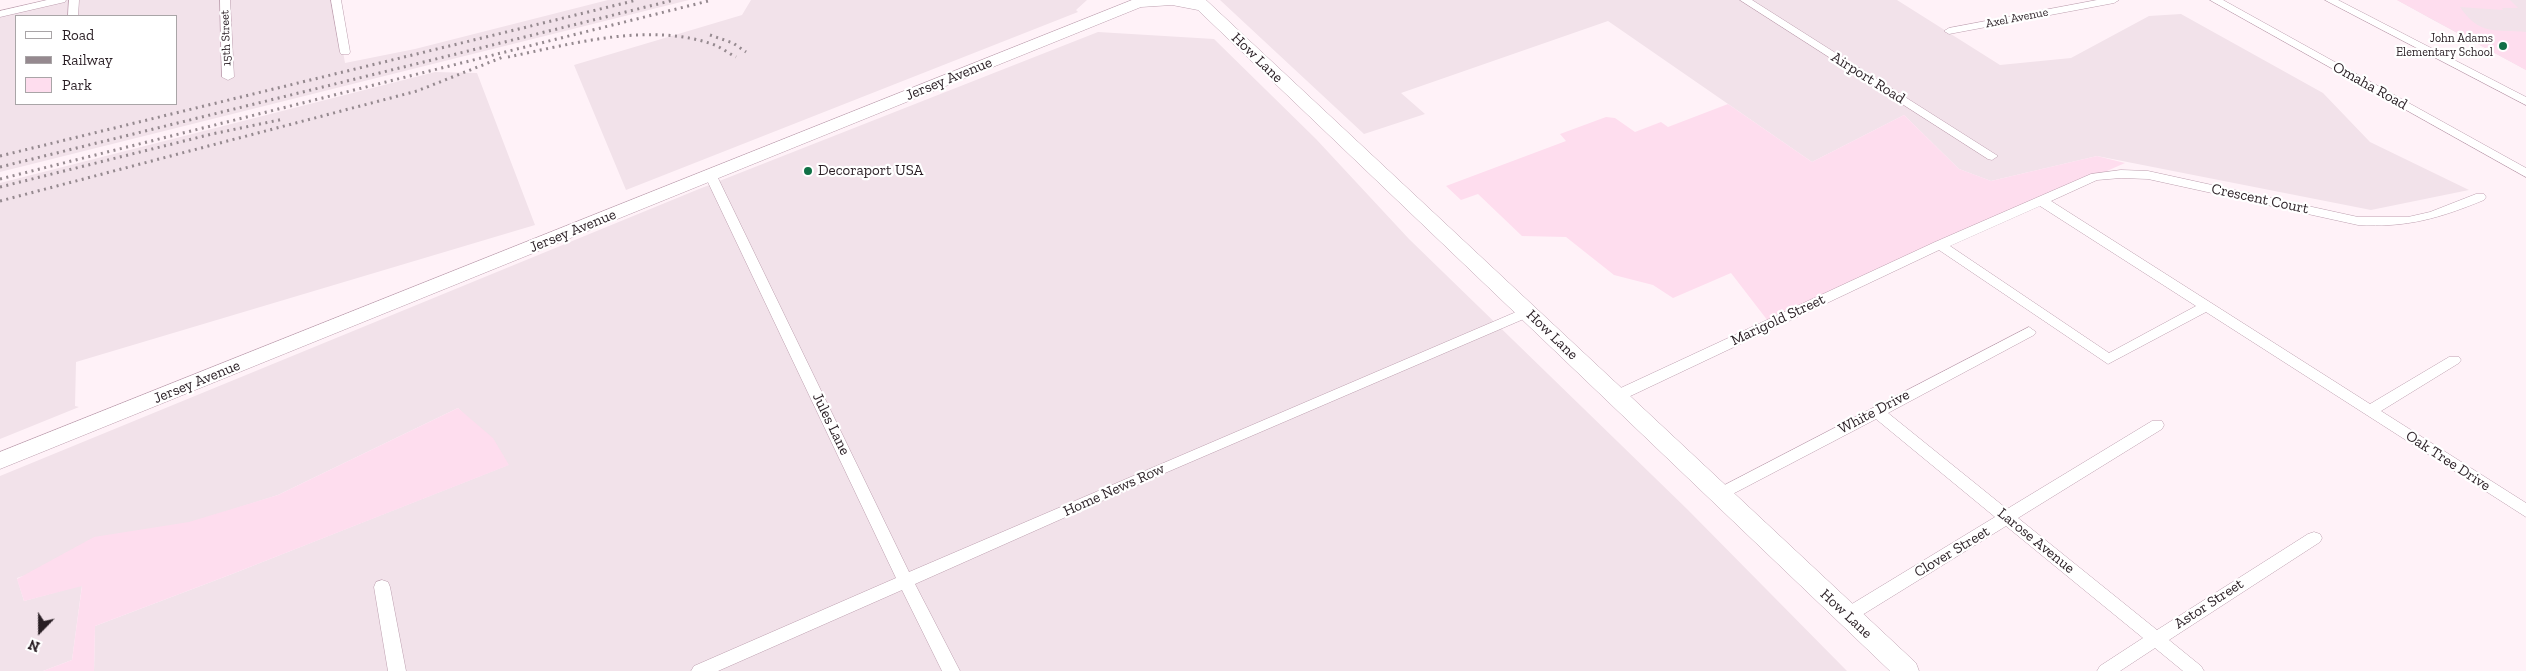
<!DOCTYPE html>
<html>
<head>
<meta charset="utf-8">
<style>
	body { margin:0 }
	#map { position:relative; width:2526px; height:671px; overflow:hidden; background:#fff2f8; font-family:"Zilla Slab",serif }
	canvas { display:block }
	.legend { position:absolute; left:15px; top:15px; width:162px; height:90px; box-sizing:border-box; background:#fff; border:1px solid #a9a5a7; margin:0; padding:6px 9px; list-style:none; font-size:15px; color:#291e24 }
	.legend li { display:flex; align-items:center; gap:10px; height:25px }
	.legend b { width:25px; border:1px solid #a9a5a7 }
	.north { position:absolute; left:15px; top:606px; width:50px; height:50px; -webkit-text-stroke:4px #fff; paint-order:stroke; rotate:202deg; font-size:14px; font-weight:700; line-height:20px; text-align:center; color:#291e24 }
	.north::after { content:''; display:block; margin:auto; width:18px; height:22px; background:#291e24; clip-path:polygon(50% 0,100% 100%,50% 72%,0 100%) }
</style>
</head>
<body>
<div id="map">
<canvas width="2526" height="671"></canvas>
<ul class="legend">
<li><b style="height:6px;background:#fff"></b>Road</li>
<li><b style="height:6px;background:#95898f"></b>Railway</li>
<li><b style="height:14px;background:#feddee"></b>Park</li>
</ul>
<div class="north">N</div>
</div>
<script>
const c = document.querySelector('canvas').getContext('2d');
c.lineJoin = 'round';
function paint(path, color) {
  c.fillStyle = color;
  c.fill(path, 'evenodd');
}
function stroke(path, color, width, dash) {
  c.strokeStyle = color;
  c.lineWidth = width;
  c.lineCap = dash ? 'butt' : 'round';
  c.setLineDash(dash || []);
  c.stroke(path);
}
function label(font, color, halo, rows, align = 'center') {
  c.font = font + ' "Zilla Slab",serif';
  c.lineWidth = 4.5;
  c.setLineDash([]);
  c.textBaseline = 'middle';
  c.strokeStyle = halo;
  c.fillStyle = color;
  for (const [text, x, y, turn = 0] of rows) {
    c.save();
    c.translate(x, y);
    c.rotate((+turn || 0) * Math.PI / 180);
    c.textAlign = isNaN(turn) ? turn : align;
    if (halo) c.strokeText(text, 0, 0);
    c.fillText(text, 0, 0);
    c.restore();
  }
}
const built = new Path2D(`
	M62,0H334L345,63L415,49L608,0H689L0,172V15ZM16,16H176V104H16Z
	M751,0H1087L1076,10L1078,12L626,190L574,65L742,15Z
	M1220,0H1897L2000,65L2071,58L2149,16L2181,14L2323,93L2370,142L2469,190L2371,210L2097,156L1991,181L1959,169L1904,115L1812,162L1608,21L1401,93L1425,114L1364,134Z
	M2397,0H2526V70L2435,21Z
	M1098,32L1214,39L1316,139L1409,239L1687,509L1847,671H94L95,626L232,574L508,465L458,408L278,495L17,578L24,601L82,585L72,660L43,671H0V476L699,189Z
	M435,72L477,73L535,225L76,362L75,406L79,407L0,439V183Z`);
const green = new Path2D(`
	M2397,0H2510L2518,8H2502L2503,10L2460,7C2480,36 2494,29 2526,32V70Z
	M1728,104L1812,162L1904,115L1959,169L1991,181L2097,156L2125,163L1768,321L1731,273L1673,298L1653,285L1614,275L1566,237L1522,236L1478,194L1461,200L1446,186L1566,141L1560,134L1606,117L1615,118L1635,132L1661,122L1668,127Z
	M458,408L493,438L509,465L232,574L95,626L94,671H43L72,660L82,586L24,601L17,579L94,537L189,522L278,495Z`);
const street = new Path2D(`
	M47,0H66L65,2L0,17V11Z
	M69,0H79L78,16H68Z
	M220,0H230L234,77L228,80L222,77Z
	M331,0H341L350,52L349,54H341L340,52Z
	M1740,0H1752L1998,156L1992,160L1988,159Z
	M2097,0H2119L2114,3L1949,34L1944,31L1949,28Z
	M2210,0H2223L2526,168V177Z
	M2325,0H2338L2526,97V105Z
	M2121,170L2148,171L2358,217H2408L2430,212L2476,194H2484L2486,197L2484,200C2440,218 2407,228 2358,225L2148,179L2121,178L2097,180L2051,201L2370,404L2449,357H2459L2461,360L2459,363L2381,411L2526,503V517L2206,312L2108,364L1939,250L1622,400H1612L1610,396L1612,392L1935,242L2091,174ZM2040,206L2196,306L2109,353L1950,246Z
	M711,172L717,176L909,572L1523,309H1533L1535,312L1533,315L1158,476L915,584L960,671H942L902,590L718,671H691L694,666L896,578L705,176Z
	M2029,327L2036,332L2034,335L1888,413L2007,509L2152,421H2162L2164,425L2162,429L2018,518L2157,630L2308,534L2314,532L2320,534L2322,538L2320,542L2169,640L2201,666L2204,671H2183L2155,648L2120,671H2097L2100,666L2143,638L2006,526L1854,620L1848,622L1842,620L1840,615L1842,610L1995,517L1876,419L1725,498L1720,500L1715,498L1712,494L1715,490Z
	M382,580L388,582L390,587L406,671H388L374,587L376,582Z`);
const secondary = new Path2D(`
	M1132,0H1206L1916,663L1919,671H1890L1198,10L1172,5L1141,7L0,469V452Z`);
const rail = new Path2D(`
	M710,35L733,43L746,52
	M508,57C572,44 648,22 712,44C721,47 728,53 736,57
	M0,156L637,0
	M0,167L674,0
	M0,179L712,0
	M0,187L212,134L284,119
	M0,201L417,91L503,57`);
const markers = [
	[2503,46,5,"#107046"],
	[808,171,5,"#107046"]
];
const farStreetnames = [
	["Axel Avenue",2017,18,-11],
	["15th Street",226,38,-92]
];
const farPoinames = [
	["John Adams",2493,39],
	["Elementary School",2493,53]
];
const streetNames = [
	["How Lane",1257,58,44],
	["Airport Road",1868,78,32],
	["Jersey Avenue",949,79,-22],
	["Omaha Road",2370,86,29],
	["Crescent Court",2260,199,12],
	["Jersey Avenue",573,231,-22],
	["Marigold Street",1778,320,-25],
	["How Lane",1552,335,44],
	["Jersey Avenue",197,382,-22],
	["White Drive",1874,412,-28],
	["Jules Lane",831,424,64],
	["Oak Tree Drive",2448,461,33],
	["Home News Row",1114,490,-24],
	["Larose Avenue",2036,541,39],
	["Clover Street",1952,552,-31],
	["Astor Street",2209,604,-33],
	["How Lane",1846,614,43]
];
const poiNames = [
	["Decoraport USA",818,171]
];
paint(built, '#f2e2ea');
paint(green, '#feddee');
stroke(street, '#bd9faf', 1);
stroke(secondary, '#bd9faf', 1);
paint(street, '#fff');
paint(secondary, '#fff');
stroke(rail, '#95898f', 3, [2, 4.5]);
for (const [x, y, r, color] of markers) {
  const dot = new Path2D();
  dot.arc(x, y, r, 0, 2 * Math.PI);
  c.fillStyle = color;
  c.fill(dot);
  stroke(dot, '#fff', 2);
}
label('12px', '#291e24', '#fff', farStreetnames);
label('12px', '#291e24', '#fff', farPoinames, 'right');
label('15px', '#291e24', '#fff', streetNames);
label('15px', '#291e24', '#fff', poiNames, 'left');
</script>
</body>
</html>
